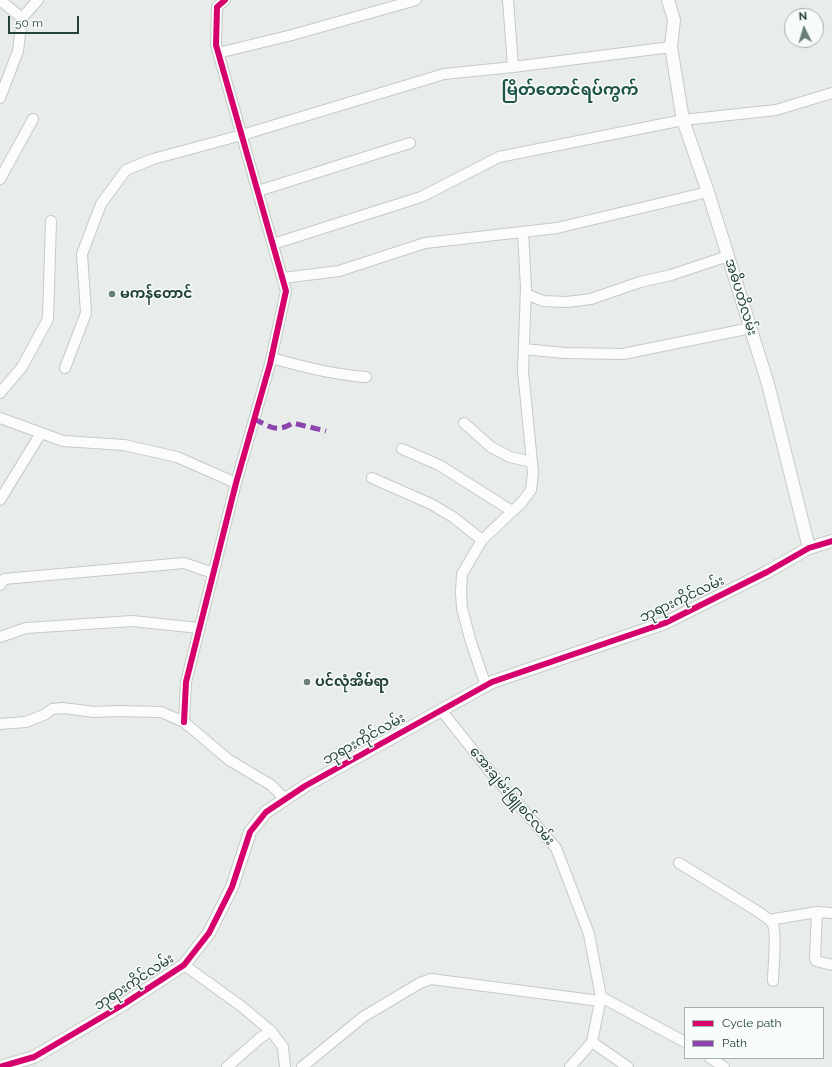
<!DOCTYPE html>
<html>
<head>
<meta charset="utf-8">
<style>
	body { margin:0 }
	#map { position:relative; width:832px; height:1067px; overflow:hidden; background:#e8edeb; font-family:Raleway,sans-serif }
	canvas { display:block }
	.legend { position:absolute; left:684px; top:1007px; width:140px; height:52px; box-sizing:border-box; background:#f7fbf9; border:1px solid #a3b1ad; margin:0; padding:5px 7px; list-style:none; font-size:12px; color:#24423a }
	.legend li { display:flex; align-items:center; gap:8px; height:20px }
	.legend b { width:20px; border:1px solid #a3b1ad }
	.north { position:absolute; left:784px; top:8px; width:40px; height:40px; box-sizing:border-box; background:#f7fbf9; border:1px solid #a3b1ad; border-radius:50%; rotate:355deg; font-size:11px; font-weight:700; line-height:16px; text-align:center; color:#24423a }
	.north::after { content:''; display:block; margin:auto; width:14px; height:18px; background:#697e78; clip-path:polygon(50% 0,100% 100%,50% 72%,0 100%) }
	.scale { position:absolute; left:8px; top:16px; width:71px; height:18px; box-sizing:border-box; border:2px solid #24423a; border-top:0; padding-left:5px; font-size:12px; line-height:14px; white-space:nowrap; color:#24423a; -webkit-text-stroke:3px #f7fbf9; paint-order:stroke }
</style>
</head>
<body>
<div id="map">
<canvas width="832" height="1067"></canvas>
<ul class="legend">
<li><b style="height:5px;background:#d6006c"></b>Cycle path</li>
<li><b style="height:5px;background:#8e44ad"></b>Path</li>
</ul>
<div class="north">N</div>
<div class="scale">50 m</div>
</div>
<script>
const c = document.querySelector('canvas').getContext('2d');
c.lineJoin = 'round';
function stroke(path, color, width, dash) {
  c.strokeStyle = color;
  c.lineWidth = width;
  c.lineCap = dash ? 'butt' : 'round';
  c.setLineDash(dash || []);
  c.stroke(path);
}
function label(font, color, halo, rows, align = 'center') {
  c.font = font + ' Raleway,"Noto Sans Myanmar",sans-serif';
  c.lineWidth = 3;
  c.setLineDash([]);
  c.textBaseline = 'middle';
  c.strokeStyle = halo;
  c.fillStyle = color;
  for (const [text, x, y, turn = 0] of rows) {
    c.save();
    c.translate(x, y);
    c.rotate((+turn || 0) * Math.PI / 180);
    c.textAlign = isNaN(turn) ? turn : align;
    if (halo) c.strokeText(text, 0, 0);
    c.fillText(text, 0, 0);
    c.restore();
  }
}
const minor = new Path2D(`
	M0,0L22,18L38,0
	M218,53L292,35L416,0
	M513,67L671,47
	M0,98L18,51L22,18
	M0,179L33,119
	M258,191L410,143
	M273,244L421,197L499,157L683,120L776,110L832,93
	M283,278L339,271L425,243L557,228L708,192
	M526,294L543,301L567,302L591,299L640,282L671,275L728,256
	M524,349L564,353L623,354L751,328
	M272,358C303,367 334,375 366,377
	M65,368L86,313L82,254L101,204L126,170L153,159L242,135L444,74L513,67L508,0
	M0,393L22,367L48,319L51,221
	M0,418L63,441L124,445L177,457L236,483
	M464,423L491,447L510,457L532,462
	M402,449L439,465L512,511
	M372,478L431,504L453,517L482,540
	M0,500L41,433
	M0,585L4,579L184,563L213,573
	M0,637L26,628L132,621L199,628
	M486,686L470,639L462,608L461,592L462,574L482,540L522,502L531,490L533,473L532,462L523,371L526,288L523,232
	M441,710L488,769L556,848L589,934L601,997L592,1042L570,1067
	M184,722L186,682L236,483L270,364L286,291L216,45L217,7L225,0
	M0,724L26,722L46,714L52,709L63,708L94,712L117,711L161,712L184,722L229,760L271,785L285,799
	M679,863L757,911C762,915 771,919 773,925C777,934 773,970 773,981
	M817,912L815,958L816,961L832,965
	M769,920L817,912L832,913
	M184,965L241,1006L271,1031L283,1047L285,1067
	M601,997L685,1042
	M592,1042L628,1067
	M710,1058L724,1067
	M227,1067L260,1038L271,1031
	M302,1067L363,1017L420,983L431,979L600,1001`);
const tertiary = new Path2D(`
	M668,0L674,20L671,47L683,120L708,192L768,384L809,548
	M0,1067L34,1057L124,1004L184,965L209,933L232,887L250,832L266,812L305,786L492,682L665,623L767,572L809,548L832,541`);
const quiet = new Path2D(`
	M254,419C271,427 276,433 293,423L326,431`);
const cycleway = new Path2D(`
	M184,722L186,682L236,483L270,364L286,291L216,45L217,7L225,0
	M0,1067L34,1057L124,1004L184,965L209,933L232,887L250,832L266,812L305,786L492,682L665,623L767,572L809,548L832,541`);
const markers = [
	[112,294,4,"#697e78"],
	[307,682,4,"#697e78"]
];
const poiNames = [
	["မကန်တောင်",120,294],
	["ပင်လုံအိမ်ရာ",315,682]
];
const streetNames = [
	["အဓိပတိလမ်း",741,297,73],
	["ဘုရားကိုင်လမ်း",682,599,-25],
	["ဘုရားကိုင်လမ်း",364,739,-29],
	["အေးချမ်းဖြူစင်လမ်း",512,796,50],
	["ဘုရားကိုင်လမ်း",134,982,-33]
];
const quarterNames = [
	["မြိတ်တောင်ရပ်ကွက်",570,90]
];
stroke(minor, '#c5cac8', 12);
stroke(tertiary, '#c5cac8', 14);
stroke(minor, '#fcfcfc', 10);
stroke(tertiary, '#fcfcfc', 12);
stroke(quiet, '#8e44ad', 5, [10, 5]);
stroke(cycleway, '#d6006c', 6);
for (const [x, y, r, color] of markers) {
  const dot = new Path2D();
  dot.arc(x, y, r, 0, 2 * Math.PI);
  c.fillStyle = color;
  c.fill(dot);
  stroke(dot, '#f7fbf9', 1.5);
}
label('bold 14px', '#24423a', '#f7fbf9', poiNames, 'left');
label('14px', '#24423a', '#f7fbf9', streetNames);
label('bold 16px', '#1f5548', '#f7fbf9', quarterNames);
</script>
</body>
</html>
